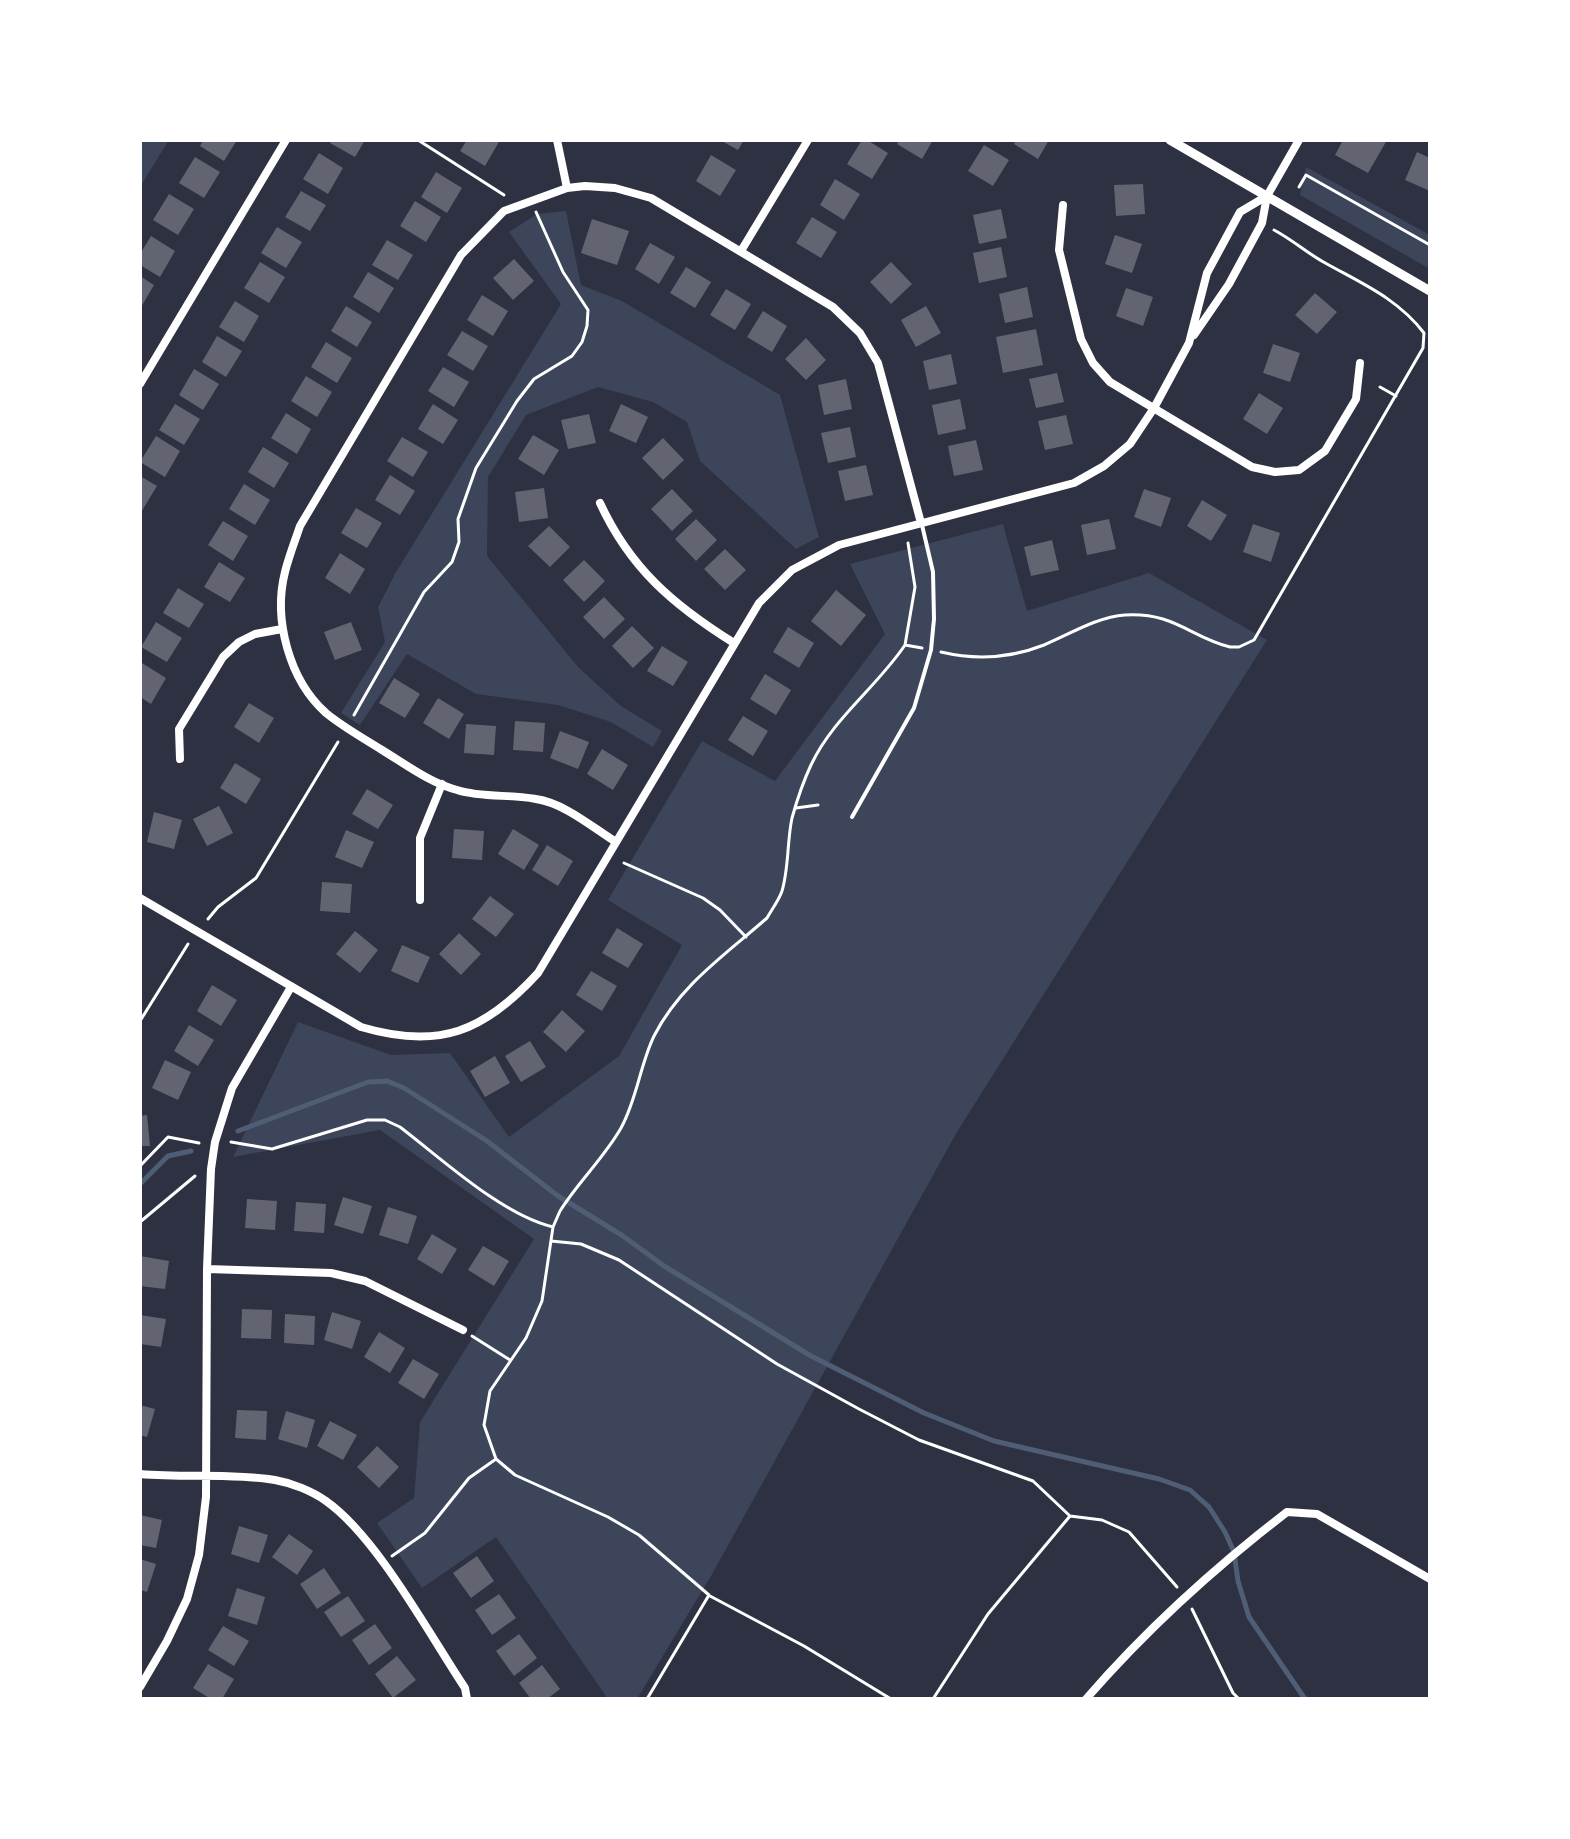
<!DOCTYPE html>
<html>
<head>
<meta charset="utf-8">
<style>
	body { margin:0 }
	#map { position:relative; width:1570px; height:1839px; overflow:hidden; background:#2d3142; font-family:"Crimson Pro",serif }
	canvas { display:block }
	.frame { position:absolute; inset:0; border:142px solid #fff; pointer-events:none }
</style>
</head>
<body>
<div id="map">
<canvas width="1570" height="1839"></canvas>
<div class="frame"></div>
</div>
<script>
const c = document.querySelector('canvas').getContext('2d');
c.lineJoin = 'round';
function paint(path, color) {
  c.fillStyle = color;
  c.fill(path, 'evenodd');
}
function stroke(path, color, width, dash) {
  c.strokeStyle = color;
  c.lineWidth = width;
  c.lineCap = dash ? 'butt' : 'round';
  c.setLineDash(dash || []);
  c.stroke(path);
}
const green = new Path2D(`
	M140,140H169L140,187Z
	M1306,167L1430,235V269L1300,195Z
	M566,211L581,285L622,301L780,395L819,537L796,549L700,461L687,422L653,402L598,387L526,415L488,477L487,556L579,668L621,706L662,731L653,747L611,722L558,705L476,694L407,654L360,725L341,713L385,642L378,607L396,572L561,304L509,232L537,214Z
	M1003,524L1027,611L1149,573L1267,640L957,1132L711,1576L637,1699H608L496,1537L422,1588L377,1523L414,1498L420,1422L534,1239L380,1130L233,1157L298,1022L391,1055L450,1053L509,1137L619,1056L682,945L608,900L702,741L775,781L885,634L850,564Z`);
const stream = new Path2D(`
	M238,1131L368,1082L387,1081L404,1088L487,1141L558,1196L623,1236L664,1266L811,1356L924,1413L994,1441L1159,1479L1190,1490L1209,1507L1225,1532L1234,1552L1238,1581L1249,1617L1305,1699
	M140,1184L168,1156L191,1151`);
const building = new Path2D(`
	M203,140H237L224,161L200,146Z
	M332,140H365L355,157L330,143Z
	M467,140H500L485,166L460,151Z
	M720,140H744L738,150Z
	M862,140H867L888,153L872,179L847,164Z
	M899,140H933L922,159L897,144Z
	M1016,140H1049L1038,159L1014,144Z
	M1343,140H1387L1368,173L1335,155Z
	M984,145L1009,160L993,186L968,171Z
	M1417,152L1430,158V191L1405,180Z
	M319,153L343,168L328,194L303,179Z
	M711,155L736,170L720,196L696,181Z
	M195,157L220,172L204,198L179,183Z
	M436,172L462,188L447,213L421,197Z
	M835,179L860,194L844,220L820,205Z
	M1143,184L1145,214L1116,216L1114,185Z
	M301,191L326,205L310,231L285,217Z
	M169,194L194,209L178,235L153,220Z
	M415,201L441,217L426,242L400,226Z
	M1001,209L1007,238L979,244L973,215Z
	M812,217L837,232L821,258L796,243Z
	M592,219L629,231L617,265L581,253Z
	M277,227L302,242L286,268L261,253Z
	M1115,235L1142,244L1132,273L1105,264Z
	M151,236L175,251L160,277L140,265V254Z
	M387,240L413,255L398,280L372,265Z
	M650,243L675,257L659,284L635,269Z
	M1001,247L1007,277L979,283L973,253Z
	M514,259L534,281L513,300L493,278Z
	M260,262L285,277L269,303L244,288Z
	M891,262L912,284L891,304L870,282Z
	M686,267L711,282L695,308L670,293Z
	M368,272L394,288L379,313L353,297Z
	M140,276L154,285L140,309Z
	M1027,287L1033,317L1005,323L999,294Z
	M1126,288L1153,297L1143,326L1116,316Z
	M726,289L751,304L735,330L710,315Z
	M1315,293L1337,312L1317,334L1295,315Z
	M482,295L508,311L493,336L467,320Z
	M235,301L259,316L244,342L219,327Z
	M346,306L372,322L357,347L331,331Z
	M926,306L941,333L916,347L901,320Z
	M763,311L787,326L772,352L747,337Z
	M1036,329L1043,365L1003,373L996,337Z
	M462,331L488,346L473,371L447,355Z
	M217,336L242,351L226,377L202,362Z
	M806,338L826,360L806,380L785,359Z
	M326,342L352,358L337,383L311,367Z
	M1273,344L1300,353L1290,382L1263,373Z
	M951,354L957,384L929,390L923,361Z
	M443,367L469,382L454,407L428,391Z
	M194,369L219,384L203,410L179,395Z
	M1057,373L1064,402L1036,408L1029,379Z
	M306,376L332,392L317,417L291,401Z
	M846,379L852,409L824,415L818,385Z
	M1259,393L1283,408L1267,434L1243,419Z
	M960,399L966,429L938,435L932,405Z
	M175,404L200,419L184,445L159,430Z
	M433,404L458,420L443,444L418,429Z
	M621,404L648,417L636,443L609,431Z
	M286,413L311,429L297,454L271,438Z
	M589,414L596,443L568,449L561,420Z
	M1066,415L1073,444L1045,450L1038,421Z
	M850,427L856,457L828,463L821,433Z
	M533,435L559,450L544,475L518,459Z
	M156,436L180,451L165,477L140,462Z
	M402,437L428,452L413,477L387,461Z
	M663,438L684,460L663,480L642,458Z
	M976,440L983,470L954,476L948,446Z
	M263,447L289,463L274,488L248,472Z
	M866,465L873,495L845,501L838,471Z
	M390,475L415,491L400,515L375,500Z
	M140,476L157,486L140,514Z
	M244,484L270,500L255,525L229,509Z
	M544,488L548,518L519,522L515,492Z
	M672,489L693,511L672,531L651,509Z
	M1144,489L1171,498L1161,527L1134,517Z
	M1202,500L1227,515L1211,541L1187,526Z
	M356,508L382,523L367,548L341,533Z
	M696,519L717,540L696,561L675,539Z
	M1109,519L1116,549L1087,555L1081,525Z
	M223,521L248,536L233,561L208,545Z
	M1253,524L1280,533L1271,562L1243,552Z
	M549,526L570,547L550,567L528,546Z
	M1052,540L1059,570L1031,576L1024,547Z
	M725,549L746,570L725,590L704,569Z
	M340,553L365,569L350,594L325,578Z
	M584,560L605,581L584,602L563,580Z
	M219,562L245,578L230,602L204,587Z
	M178,588L204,604L189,628L163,613Z
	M836,590L866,615L841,646L811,621Z
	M604,597L625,619L604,639L583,617Z
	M156,622L182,638L167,662L141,647Z
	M351,622L362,650L335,660L324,632Z
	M632,626L654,648L633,668L612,646Z
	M788,627L814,643L799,668L773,652Z
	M662,646L688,662L673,686L647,671Z
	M142,663L166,678L151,704L140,697Z
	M765,674L791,690L776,715L750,699Z
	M394,678L420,694L405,718L379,703Z
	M438,698L464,714L449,739L423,723Z
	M249,703L274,718L259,743L234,727Z
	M743,716L768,731L753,756L728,740Z
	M515,721L545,723L543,752L513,750Z
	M466,724L496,726L494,755L464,753Z
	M560,731L589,742L578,769L550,758Z
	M602,749L628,765L613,790L587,774Z
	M235,763L261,779L246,804L220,788Z
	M367,789L393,805L378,829L352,814Z
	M219,806L233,833L207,846L193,819Z
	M154,812L182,820L174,849L147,842Z
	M454,829L484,831L482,860L452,858Z
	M513,829L539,845L524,870L498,854Z
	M346,830L374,842L362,868L335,857Z
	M547,845L573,861L558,886L532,870Z
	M322,882L352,884L350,913L320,911Z
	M490,896L514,914L496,937L472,919Z
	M617,928L643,944L628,968L602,953Z
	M355,931L378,950L360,973L336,954Z
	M459,933L481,954L461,975L439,954Z
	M402,945L430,957L418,983L391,971Z
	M591,971L617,986L602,1011L576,995Z
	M212,985L237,1000L221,1026L197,1011Z
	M562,1010L585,1031L566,1052L543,1032Z
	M189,1025L214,1040L198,1066L174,1051Z
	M530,1041L546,1067L521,1082L505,1056Z
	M495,1056L510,1083L485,1097L470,1071Z
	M165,1060L191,1072L178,1100L152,1088Z
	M147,1115L150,1146H140V1116Z
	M343,1197L372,1206L363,1234L334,1225Z
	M247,1199L277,1201L275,1230L245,1228Z
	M296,1202L326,1204L324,1233L294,1231Z
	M388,1207L417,1216L408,1244L379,1235Z
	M432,1234L457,1249L442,1274L417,1259Z
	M483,1246L509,1261L494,1286L468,1270Z
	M140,1256L169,1261L165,1289L140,1286Z
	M242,1309L272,1310L271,1339L241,1338Z
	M332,1312L361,1321L352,1349L324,1340Z
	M285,1314L315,1316L314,1345L284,1343Z
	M140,1315L166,1319L161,1347L140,1344Z
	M379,1332L405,1348L390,1373L364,1357Z
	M413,1359L439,1374L424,1399L398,1383Z
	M140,1405L155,1409L147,1437L140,1435Z
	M237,1410L267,1411L266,1440L235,1438Z
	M286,1411L315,1420L307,1448L278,1439Z
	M330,1421L357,1435L343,1460L317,1446Z
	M377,1446L399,1467L379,1488L357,1467Z
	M140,1515L162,1520L156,1548L140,1545Z
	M239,1526L268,1535L259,1563L231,1554Z
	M289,1534L313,1551L297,1575L272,1557Z
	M477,1556L494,1581L471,1598L453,1573Z
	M140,1559L156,1564L147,1592L140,1590Z
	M324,1568L341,1593L317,1609L300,1584Z
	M237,1588L265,1597L257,1625L228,1616Z
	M499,1594L516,1618L492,1635L475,1610Z
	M348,1596L365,1621L341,1637L324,1612Z
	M375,1624L392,1648L369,1665L352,1640Z
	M223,1626L249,1641L234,1666L208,1650Z
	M519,1634L537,1658L514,1676L496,1651Z
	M397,1656L416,1680L393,1698L375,1674Z
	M208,1664L234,1679L222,1699H211L193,1688Z
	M542,1665L560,1689L547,1699H531L519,1683Z`);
const path = new Path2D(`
	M418,140L504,195
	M1299,187L1306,175L1430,245
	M1380,387L1396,396
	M905,645L915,587L908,543
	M941,652C975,660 1011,658 1044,645C1070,634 1097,617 1125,615C1174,612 1190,637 1230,647H1239L1254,640L1423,348L1424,333C1398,299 1363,284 1327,264C1308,254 1293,240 1274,230
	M354,715L424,592L452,562L459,542L458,519L476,468L517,401L534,379L572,356L582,342L587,326L588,310L563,272L536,212
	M796,808L818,805
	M624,863L703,898L720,910L746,937
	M208,919L218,907L256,878L338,742
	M140,1021L188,944
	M231,1142L272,1149L367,1120H385L400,1127C442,1159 502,1215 553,1227
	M140,1166L168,1137L199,1143
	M140,1222L195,1176
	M551,1241L581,1244L619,1260L777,1364L859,1409L919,1440L1033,1481L1070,1516L1102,1520L1129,1532L1177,1587
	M472,1336L510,1360
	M392,1556L425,1533L469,1478L496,1459
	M710,1596L804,1646L891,1699
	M1192,1609L1233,1693L1239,1699
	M647,1699L709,1595L639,1535L608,1517L515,1475L496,1459L484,1425L490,1391L526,1338L542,1301L553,1227L560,1211C578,1182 604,1158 621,1128C637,1099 640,1065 654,1036C680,985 725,955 767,918C772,909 779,900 782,891C789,868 787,841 792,818C797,800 803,782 811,765C833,718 876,688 905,645L922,648
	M933,1699L988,1614L1070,1516`);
const service = new Path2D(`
	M852,817L914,708L931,650L934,619L933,572L922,525`);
const minor = new Path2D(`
	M557,140L567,188
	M1063,205L1059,250L1081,339L1093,363L1110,382L1252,467L1275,472L1299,470L1325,451L1356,399L1360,363
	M741,251L808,140
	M1194,335L1229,284L1262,223L1267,196L1299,140
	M140,384L286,140
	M600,503C630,568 673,605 734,643
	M180,759L179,729L223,657L239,642L255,634L282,629
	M616,842C592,827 564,803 536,799C510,794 482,798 457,790C430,783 405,764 382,750C363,738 343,727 326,713C289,680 273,619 285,572C289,556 295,541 300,526L461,255L504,211L567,188L585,186L615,188L651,198L833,307L860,333L878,363L921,523
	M140,898L361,1027C439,1050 484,1032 538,973L759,603L792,570L839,545L1074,483L1104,466L1130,444L1154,408L1189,343L1207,273L1240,212L1267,196
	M420,900V838L442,784
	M207,1269L331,1273L365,1281L463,1330
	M140,1474C185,1478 231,1473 275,1480C292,1483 312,1491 326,1501C377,1537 429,1634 465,1688L467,1699
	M140,1687L167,1641L187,1599L199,1555L206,1497L207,1269L211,1169L215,1142L232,1088L291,987
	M1086,1699C1146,1630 1214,1568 1287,1512L1317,1514L1430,1579`);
const tertiary = new Path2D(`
	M1170,140L1430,291`);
paint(green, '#3c4559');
stroke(stream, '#4f5d75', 5);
paint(building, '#626471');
stroke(path, '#fff', 3);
stroke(service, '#fff', 4);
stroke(minor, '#fff', 8);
stroke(tertiary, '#fff', 9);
</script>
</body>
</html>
